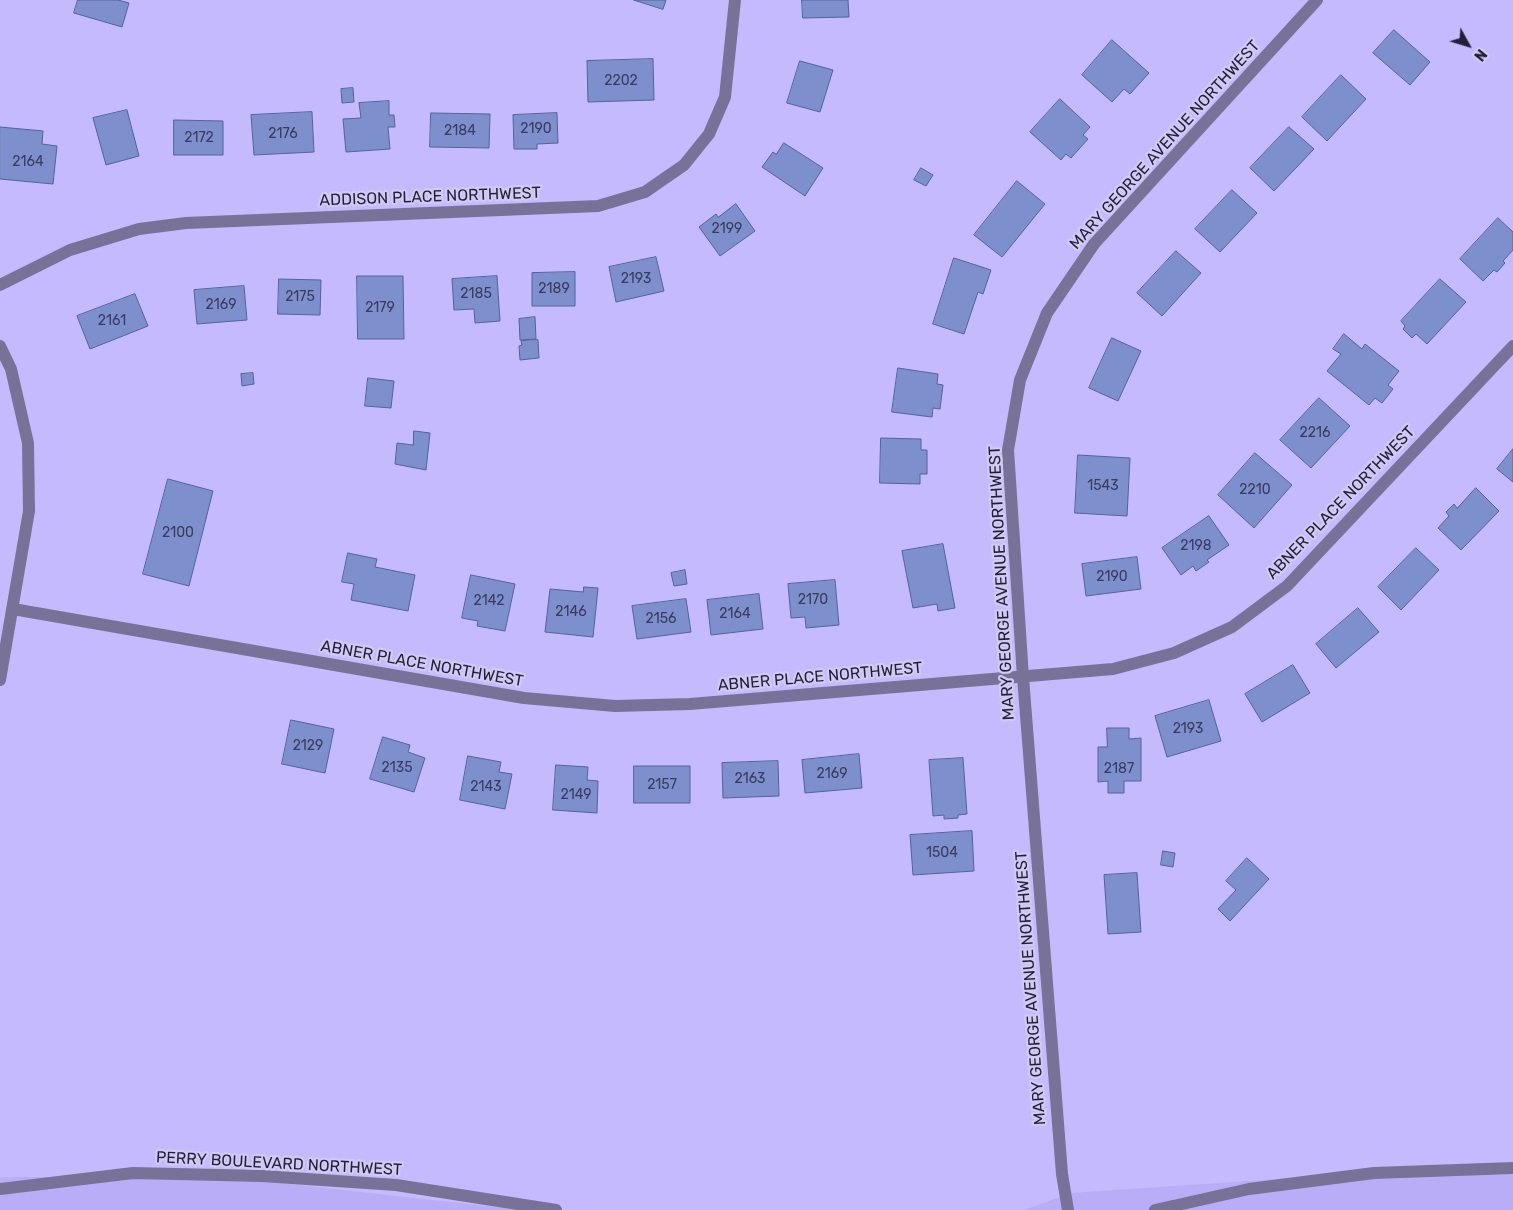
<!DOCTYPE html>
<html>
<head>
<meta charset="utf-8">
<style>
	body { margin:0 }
	#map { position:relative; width:1513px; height:1210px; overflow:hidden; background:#c5bafd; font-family:Rubik,sans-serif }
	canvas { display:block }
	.north { position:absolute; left:1443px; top:20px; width:50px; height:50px; -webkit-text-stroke:4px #d1cbf4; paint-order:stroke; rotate:129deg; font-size:14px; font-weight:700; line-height:20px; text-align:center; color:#241f38 }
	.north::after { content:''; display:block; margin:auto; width:18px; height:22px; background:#241f38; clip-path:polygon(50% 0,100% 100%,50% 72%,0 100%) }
</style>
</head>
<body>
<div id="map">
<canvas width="1513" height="1210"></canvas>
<div class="north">N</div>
</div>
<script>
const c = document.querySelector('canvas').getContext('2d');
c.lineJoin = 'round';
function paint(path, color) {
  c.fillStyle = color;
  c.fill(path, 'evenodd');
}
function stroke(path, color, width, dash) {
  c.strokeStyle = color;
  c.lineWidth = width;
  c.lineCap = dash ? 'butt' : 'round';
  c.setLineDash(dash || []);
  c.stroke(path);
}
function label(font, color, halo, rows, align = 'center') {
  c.font = font + ' Rubik,sans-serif';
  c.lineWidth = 4.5;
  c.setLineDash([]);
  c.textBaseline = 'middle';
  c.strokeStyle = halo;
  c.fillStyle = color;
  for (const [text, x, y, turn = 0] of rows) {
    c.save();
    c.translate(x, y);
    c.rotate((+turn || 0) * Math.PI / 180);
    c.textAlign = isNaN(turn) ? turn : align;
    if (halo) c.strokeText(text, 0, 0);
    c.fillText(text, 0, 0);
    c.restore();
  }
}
const built = new Path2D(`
	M1513,1163V1210H1024L1071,1193Z
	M0,1177H227L522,1210H0Z`);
const building = new Path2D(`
	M78,0H118L129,3L122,27L74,13Z
	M634,0H666L663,9Z
	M802,0H848L849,17L803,18Z
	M1394,30L1430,62L1410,85L1373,53Z
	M1112,40L1149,73L1130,94L1124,89L1112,102L1082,75Z
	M653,59L654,100L588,102L587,61Z
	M800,61L833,70L820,112L787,103Z
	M1341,75L1366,99L1327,141L1302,117Z
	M353,88L354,102L342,103L341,89Z
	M1060,99L1090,127L1083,135L1088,139L1071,158L1066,154L1061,160L1030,132Z
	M389,101V115H394L395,127H388L390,149L346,152L343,119L361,118L359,103Z
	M127,110L139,156L106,165L93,118Z
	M312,112L314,152L254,155L251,115Z
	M431,113L490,114L489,148L430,147Z
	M557,113L558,143L537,144V149H514L513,115Z
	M174,120L223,121V155H174Z
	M0,127L43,131L42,144L57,146L53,184L0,179Z
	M1289,127L1314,149L1274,191L1250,168Z
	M784,143L823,168L805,196L762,167L773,152L776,154Z
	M921,168L933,175L926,186L914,180Z
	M1017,181L1045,204L1002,257L974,235Z
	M1232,190L1257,213L1220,252L1195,229Z
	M736,204L755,231L720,256L699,227L716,214L718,217Z
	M1498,218L1513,232V250L1503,261L1505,263L1497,272L1494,270L1483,281L1460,259Z
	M1176,251L1201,273L1162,316L1137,293Z
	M656,257L664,291L616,302L609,267Z
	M954,258L991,270L983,294L978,292L964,334L933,324Z
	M575,272V306H532V273Z
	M357,276H403L404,339H358Z
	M497,276L500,321L475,323L474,309L454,310L452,279Z
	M279,279L321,280L320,315L278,314Z
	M1440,279L1466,302L1427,344L1416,334L1412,338L1403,329L1405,326L1401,321Z
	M244,286L247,320L197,324L194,290Z
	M135,294L148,326L90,349L77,316Z
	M535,317L536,339L520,340L519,319Z
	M1344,334L1362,349L1365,344L1399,371L1388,385L1393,389L1382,403L1375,398L1369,405L1327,371L1341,354L1333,349Z
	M1112,338L1141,351L1118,401L1089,388Z
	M538,340L539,358L520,360L519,346L522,345L521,341Z
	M898,368L938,374L937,384L943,385L940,409L933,408L932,417L892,412Z
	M253,373L254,384L242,386L241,374Z
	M368,378L394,381L391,408L365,406Z
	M1319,398L1350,426L1311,468L1280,440Z
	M414,431L430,433L426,470L395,464L397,443L413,445Z
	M881,438L921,439V450H927V474H920V484L880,483Z
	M1513,449V482L1497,469Z
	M1255,453L1292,485L1254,528L1218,495Z
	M1078,455L1130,458L1127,516L1075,513Z
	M168,479L213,491L189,586L143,574Z
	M1476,488L1499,511L1461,550L1438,528L1449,516L1446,512L1454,504L1457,508Z
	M1209,516L1229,545L1207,560L1209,562L1196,571L1193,566L1181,575L1162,548Z
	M943,544L955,608L938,611L937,604L913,608L902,551Z
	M1416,548L1439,570L1401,610L1378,587Z
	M348,553L377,559L375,567L415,575L408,611L351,600L354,584L342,582Z
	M1137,557L1141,589L1086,596L1082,564Z
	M685,570L687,584L674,586L671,573Z
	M471,575L515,584L505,631L477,626L478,621L462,618Z
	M835,580L839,625L806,628L805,617L791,618L788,584Z
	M584,587L598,588L593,637L545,632L550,589L583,592Z
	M759,594L763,629L711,635L707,600Z
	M686,599L691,632L637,639L632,606Z
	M1358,608L1379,632L1336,668L1316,644Z
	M1293,665L1310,693L1262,722L1245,694Z
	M1209,700L1221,741L1167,757L1155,716Z
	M291,720L334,729L325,773L282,764Z
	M1107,728H1129V739L1141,738V781H1124V793H1108V781L1098,782V747H1107Z
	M383,737L410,745L408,752L425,758L414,792L370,779Z
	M859,754L862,788L805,793L802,760Z
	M468,756L501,762L499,772L512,774L505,809L460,800Z
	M963,758L967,814L958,815V818L944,819V815L933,816L929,760Z
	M778,761L779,796L723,798L722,763Z
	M556,765L588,767L587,780L598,781L597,813L553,810Z
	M634,766H690V803H634Z
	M972,831L974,871L913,875L910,835Z
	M1163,851L1175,853L1173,867L1161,865Z
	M1247,858L1269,879L1230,921L1218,909L1236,890L1226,881Z
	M1137,873L1141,932L1108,934L1104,875Z`);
const minor = new Path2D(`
	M0,285L70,250L139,229L186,223L598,206L645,192L684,165L709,134L725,97L735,0
	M0,346L11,369L28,443L29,511L0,680
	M13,609L524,698L615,706L690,704L1113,669L1174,653L1232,627L1287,586L1513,346
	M0,1189L133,1173L262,1176L396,1185L556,1210
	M1068,1210L1062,1174L1023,677L1008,450L1020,380L1047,313L1094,244L1317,0
	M1155,1210L1249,1189L1374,1173L1513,1168`);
const numberNames = [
	["2202",621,81],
	["2190",536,129],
	["2184",460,131],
	["2176",283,134],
	["2172",199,138],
	["2164",28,162],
	["2199",727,229],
	["2193",636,279],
	["2189",554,289],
	["2185",476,294],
	["2175",300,297],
	["2169",221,305],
	["2179",380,308],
	["2161",112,321],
	["2216",1315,433],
	["1543",1103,486],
	["2210",1255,490],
	["2100",178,533],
	["2198",1196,546],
	["2190",1112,577],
	["2170",813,600],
	["2142",489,601],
	["2146",571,612],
	["2164",735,614],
	["2156",661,619],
	["2193",1188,729],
	["2129",308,746],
	["2135",397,768],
	["2187",1119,769],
	["2169",832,774],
	["2163",750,779],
	["2157",662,785],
	["2143",486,787],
	["2149",576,795],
	["1504",942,853]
];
const streetNames = [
	["MARY GEORGE AVENUE NORTHWEST",1165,145,-48],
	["ADDISON PLACE NORTHWEST",430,197,-2],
	["ABNER PLACE NORTHWEST",1341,503,-46],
	["MARY GEORGE AVENUE NORTHWEST",1002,583,-93],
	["ABNER PLACE NORTHWEST",422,664,10],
	["ABNER PLACE NORTHWEST",820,677,-5],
	["MARY GEORGE AVENUE NORTHWEST",1031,988,-94],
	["PERRY BOULEVARD NORTHWEST",279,1164,3]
];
paint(built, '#baadf7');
paint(building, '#7e8fcd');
stroke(building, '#53629c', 1);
stroke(minor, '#787298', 12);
label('14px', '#3a3b5d', null, numberNames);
label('16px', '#241f38', '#d1cbf4', streetNames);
</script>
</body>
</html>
